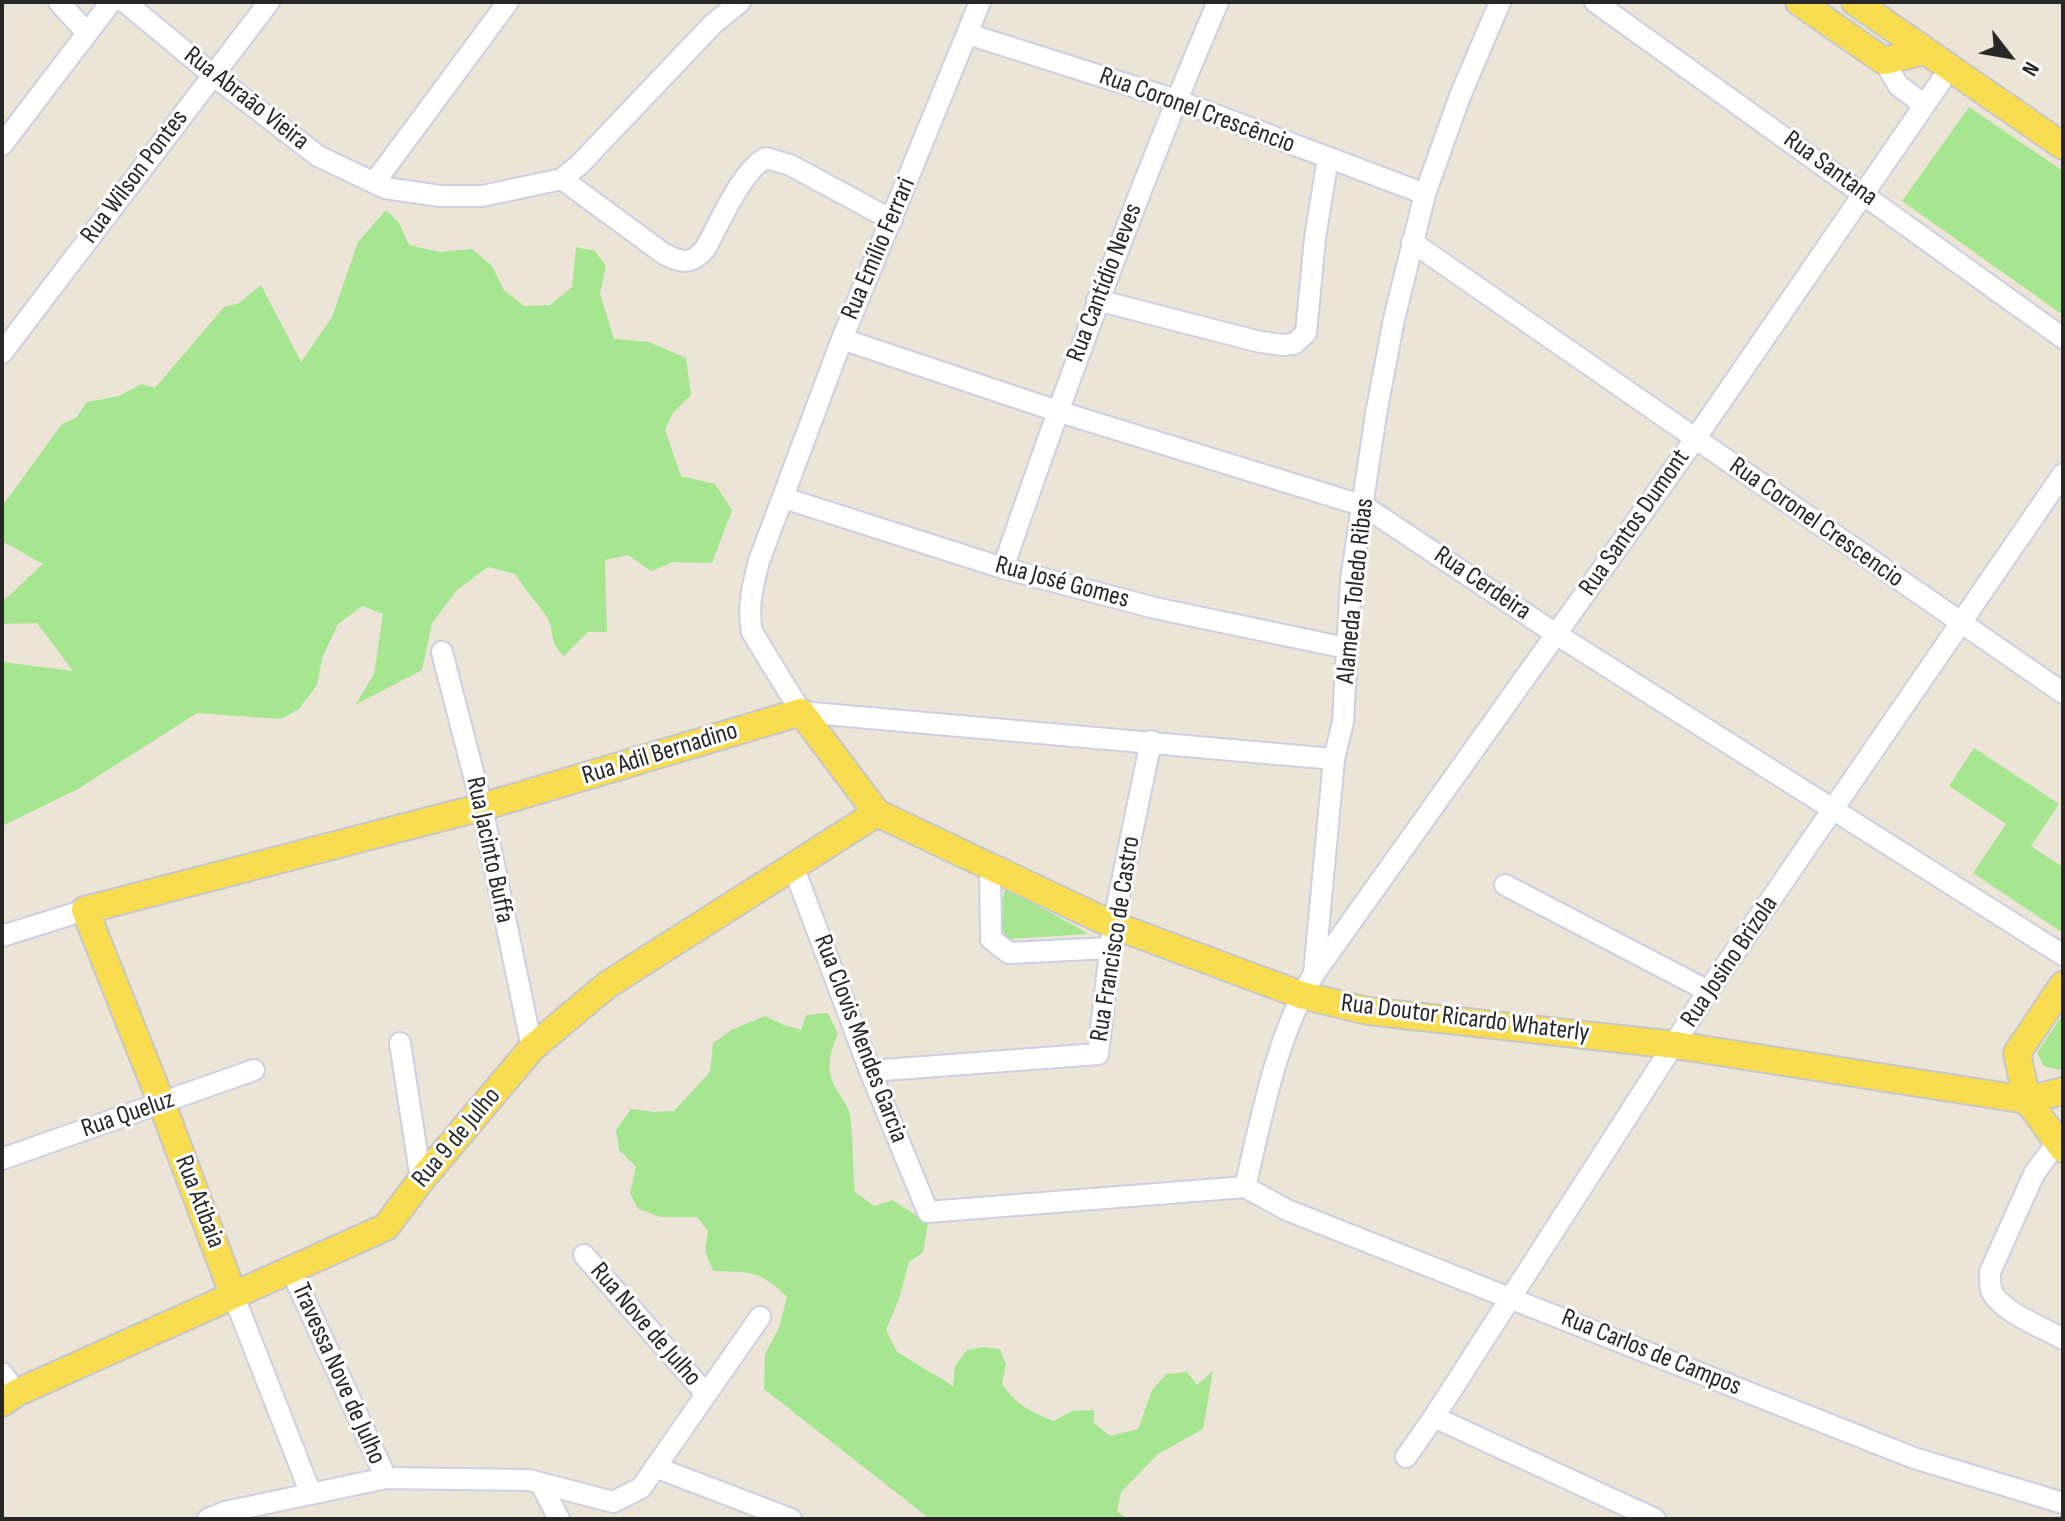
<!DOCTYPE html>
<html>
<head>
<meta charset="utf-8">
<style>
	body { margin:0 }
	#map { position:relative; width:2065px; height:1521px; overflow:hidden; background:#ebe4d7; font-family:"Sofia Sans Condensed",sans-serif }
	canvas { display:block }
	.frame { position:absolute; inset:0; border:4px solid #272727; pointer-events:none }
	.north { position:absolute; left:1969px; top:16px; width:80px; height:80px; -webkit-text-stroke:6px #fff; paint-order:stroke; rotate:121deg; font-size:22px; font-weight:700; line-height:32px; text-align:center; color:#272727 }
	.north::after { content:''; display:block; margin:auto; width:28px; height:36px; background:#272727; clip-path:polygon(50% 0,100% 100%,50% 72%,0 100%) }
</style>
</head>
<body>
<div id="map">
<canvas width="2065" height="1521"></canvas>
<div class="frame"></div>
<div class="north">N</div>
</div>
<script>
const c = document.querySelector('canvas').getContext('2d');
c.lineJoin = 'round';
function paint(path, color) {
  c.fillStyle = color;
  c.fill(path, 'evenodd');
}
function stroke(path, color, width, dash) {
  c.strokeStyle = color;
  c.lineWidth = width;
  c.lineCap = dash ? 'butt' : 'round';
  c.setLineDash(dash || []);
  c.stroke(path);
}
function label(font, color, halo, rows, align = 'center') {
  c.font = font + ' "Sofia Sans Condensed",sans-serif';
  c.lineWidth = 6;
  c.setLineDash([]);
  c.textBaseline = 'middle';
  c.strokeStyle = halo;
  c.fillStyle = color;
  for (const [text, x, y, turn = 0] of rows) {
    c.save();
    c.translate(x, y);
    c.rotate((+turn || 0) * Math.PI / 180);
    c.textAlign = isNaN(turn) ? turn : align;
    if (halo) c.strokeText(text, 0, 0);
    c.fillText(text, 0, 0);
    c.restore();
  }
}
const green = new Path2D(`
	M1969,107L2063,171V315L1902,201Z
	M386,210L399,223L409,245L439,252L472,249L492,266L504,290L524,306L550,305L572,287L576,247L595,251L606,266L600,294L614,339L649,342L686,358L691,395L673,413L665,430L681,476L715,484L732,510L712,563L673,562L651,571L628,555L605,560L607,632H588L564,656C547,641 556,631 546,616C536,601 524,589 515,574L488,567L457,590L432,623L422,670L355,705L374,674L383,614L362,606L338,624L322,658L317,685L299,709L281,719L197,713L78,789L2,826V662L73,671L37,623L2,624V602L43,564L2,541L3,505L62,424L76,418L87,402L119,396L141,384L155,388L224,307L239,303L261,285L301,362L332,317L358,242Z
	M1974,748L2059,804L2031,846L2063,867V933L1973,873L2006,824L1949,786Z
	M1006,888L1089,934L1007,939C997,921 1000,907 1006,888Z
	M828,1013L838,1034C831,1049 826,1065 833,1083C838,1095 848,1103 850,1116C854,1142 852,1167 855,1192L874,1206L892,1200L928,1223L923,1252L909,1262L899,1299L886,1330L897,1352L953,1386L955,1366L967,1350L983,1347L1000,1349L1006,1364L1002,1384C1014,1403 1032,1413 1054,1421L1072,1411L1094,1410V1423L1110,1436L1138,1429L1152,1390L1166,1374L1187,1372L1197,1385L1213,1371L1203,1429L1158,1454L1121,1492L1117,1511L1128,1519H930L764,1389L765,1354L779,1328L787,1297C760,1270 749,1272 713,1271L705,1251L708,1231L697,1217H661L638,1209L630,1193L636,1167L619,1150L616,1130L631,1109L655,1112L674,1111L710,1072L713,1043L731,1030L765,1016L784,1025L801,1030L806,1015Z
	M2063,1014V1066L2059,1070L2044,1066L2037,1053Z`);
const minor = new Path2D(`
	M59,2L86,32
	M125,2L213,75L318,156L385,188L440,196H482L562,179L580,164L713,24L740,2
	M980,2L842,339L759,561C753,585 747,607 752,632L801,712L1334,759
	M1595,2L2063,338
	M968,34L1176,100L1425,194
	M1884,61L1898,85L1924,105
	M2,145L111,2
	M562,179L664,254C682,263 691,265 705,249C719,225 742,169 766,158L790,165L892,220
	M374,183L508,2
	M1412,242L2063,693
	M1097,300L1256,341L1282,345L1294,344L1306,333L1315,238L1328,158
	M842,339L1057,411L1364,506L1556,634L2063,955
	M2,353L269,2
	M784,498L1003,568L1155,608L1346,648
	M1003,568C1069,377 1138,188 1218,2
	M442,652L482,807L532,1048
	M990,865L991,939L1009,953L1110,948
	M793,866L870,1071L928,1212L1245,1187
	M1505,885L1708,991
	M2,936L85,910
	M1314,974L1334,759L1343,722L1351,580L1376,414L1394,319L1425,194L1460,96L1500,2
	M400,1043L421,1180
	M870,1071L1098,1054L1113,925L1151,741
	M2058,1141L2034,1174L1990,1272C1990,1281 1989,1290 1995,1297C2011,1316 2042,1327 2063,1339
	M2,1159L254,1070
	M1245,1187C1262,1116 1276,1037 1314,974L1695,439L1950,68
	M1245,1187L1287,1210L1914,1458L2063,1503
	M584,1255L706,1394
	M291,1270L386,1478
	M233,1294L311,1494
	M2,1373L16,1393
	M1434,1417L1655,1519
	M1406,1457L1434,1417L1708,991L2063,474
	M655,1467L791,1519
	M541,1484L559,1519
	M208,1519L225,1512L386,1478L529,1480L613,1502L641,1488L760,1317`);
const major = new Path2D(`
	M1799,2L1884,61L1925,51
	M1855,2L2063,146
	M2063,985L2017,1053L2027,1100L2063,1091
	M233,1294L162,1104L85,910L482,807L801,712L877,813L1113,925L1301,995L1368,1011L1675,1045L2027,1100L2063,1149
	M2,1403L16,1393L386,1227L421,1180L532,1048L607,985L877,813`);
const streetNames = [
	["Rua Abraão Vieira",246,99,38],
	["Rua Coronel Crescêncio",1197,111,20],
	["Rua Santana",1830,169,36],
	["Rua Wilson Pontes",135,177,-53],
	["Rua Emílio Ferrari",879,249,-67],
	["Rua Cantídio Neves",1105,283,-69],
	["Rua Santos Dumont",1635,523,-55],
	["Rua Coronel Crescencio",1816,523,35],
	["Rua José Gomes",1062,583,15],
	["Rua Cerdeira",1482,584,34],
	["Alameda Toledo Ribas",1356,591,-84],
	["Rua Adil Bernadino",660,754,-17],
	["Rua Jacinto Buffa",489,850,78],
	["Rua Francisco de Castro",1116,939,-81],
	["Rua Josino Brizola",1730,962,-56],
	["Rua Doutor Ricardo Whaterly",1465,1019,7],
	["Rua Clovis Mendes Garcia",860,1039,69],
	["Rua Queluz",128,1115,-19],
	["Rua 9 de Julho",457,1138,-50],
	["Rua Atibaia",199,1202,69],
	["Rua Nove de Julho",645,1325,49],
	["Rua Carlos de Campos",1651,1353,22],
	["Travessa Nove de Julho",338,1374,66]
];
paint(green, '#a7e690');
stroke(minor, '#cdcfe2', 24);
stroke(major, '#c7c7c7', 30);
stroke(minor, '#fff', 20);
stroke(major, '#f8dd50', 26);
label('26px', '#272727', '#fff', streetNames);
</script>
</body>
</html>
